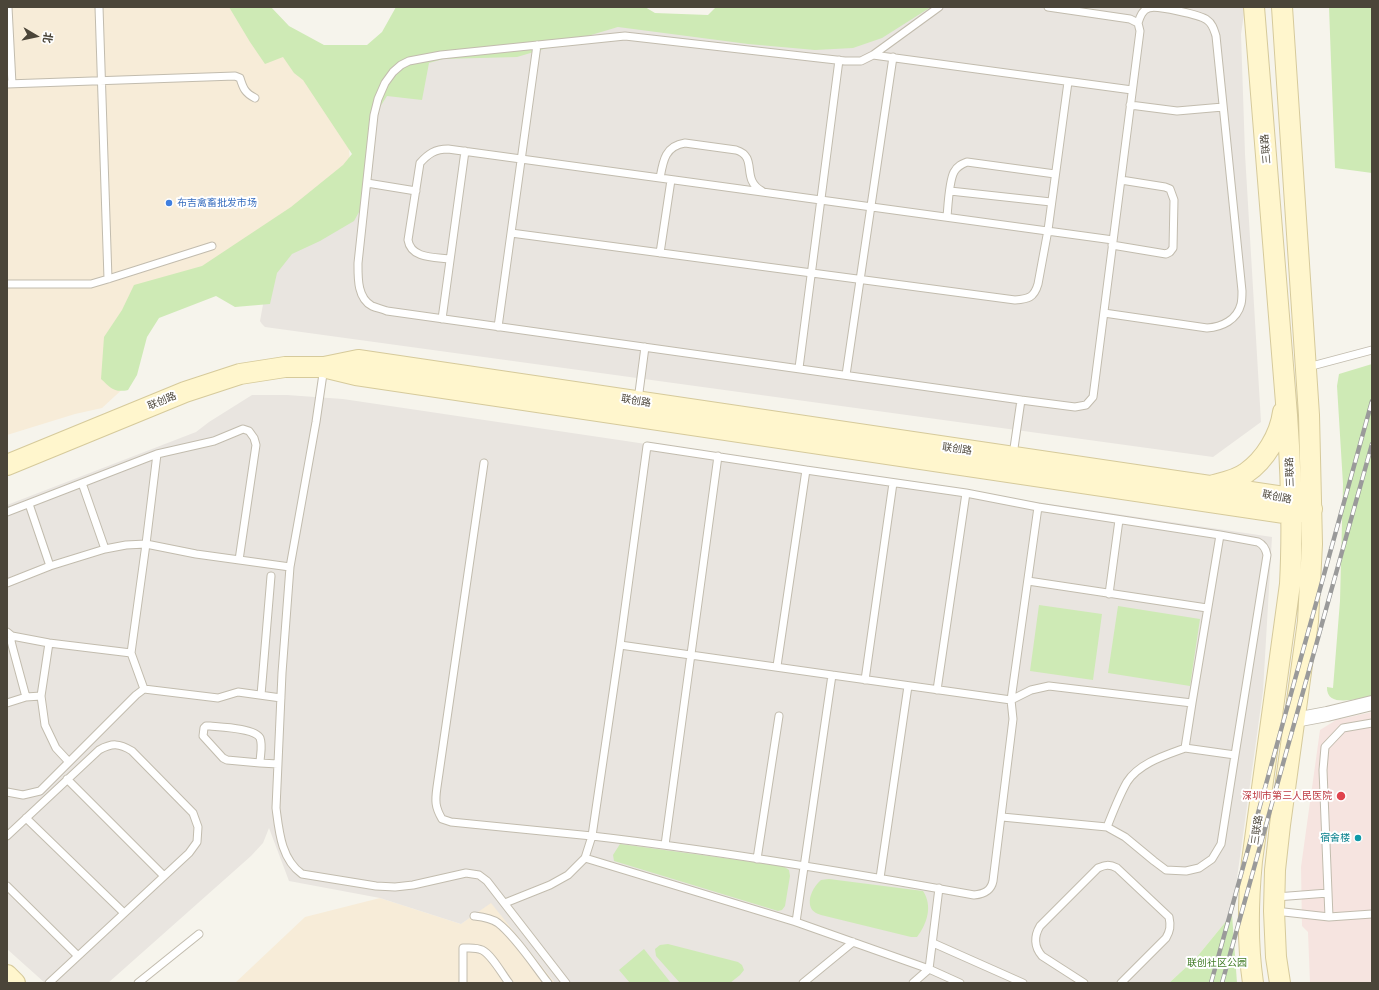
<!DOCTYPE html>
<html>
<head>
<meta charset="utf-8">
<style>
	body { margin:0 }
	#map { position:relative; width:1379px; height:990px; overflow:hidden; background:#f6f4ec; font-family:Quicksand,"Noto Sans SC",sans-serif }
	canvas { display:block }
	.frame { position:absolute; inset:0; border:8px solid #4b4539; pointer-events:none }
	.north { position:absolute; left:16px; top:16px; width:40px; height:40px; -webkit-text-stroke:3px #fff; paint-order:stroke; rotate:99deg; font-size:11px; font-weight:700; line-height:16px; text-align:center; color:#4b4539 }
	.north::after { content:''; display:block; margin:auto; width:14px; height:18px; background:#4b4539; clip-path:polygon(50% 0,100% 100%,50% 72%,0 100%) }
</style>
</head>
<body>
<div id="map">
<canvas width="1379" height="990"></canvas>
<div class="frame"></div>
<div class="north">北</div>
</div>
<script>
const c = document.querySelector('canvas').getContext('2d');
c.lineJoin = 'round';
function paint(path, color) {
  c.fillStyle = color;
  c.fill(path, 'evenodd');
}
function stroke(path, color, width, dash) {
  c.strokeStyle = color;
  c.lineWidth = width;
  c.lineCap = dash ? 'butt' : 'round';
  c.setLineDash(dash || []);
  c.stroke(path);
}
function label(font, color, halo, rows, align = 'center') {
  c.font = font + ' Quicksand,"Noto Sans SC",sans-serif';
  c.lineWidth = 4;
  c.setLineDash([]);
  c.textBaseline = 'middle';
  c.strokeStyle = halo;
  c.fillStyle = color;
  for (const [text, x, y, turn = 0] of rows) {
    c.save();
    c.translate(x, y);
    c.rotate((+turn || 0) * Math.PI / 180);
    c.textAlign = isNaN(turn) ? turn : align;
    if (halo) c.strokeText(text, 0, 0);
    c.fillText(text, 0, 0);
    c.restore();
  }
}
const commercial = new Path2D(`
	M7,7H249L345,95L351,176L162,291L127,385L102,408L75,414L7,435Z
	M380,898L461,924L491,902L555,983H235L305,917Z`);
const industrial = new Path2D(`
	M906,7H1245L1241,34L1245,154L1261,422L1213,457L265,327L262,324L260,321L268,277L279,259L344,218L371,105L401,57L618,27Z
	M252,395H287L343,399L1272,537L1263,691L1232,914L1196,958L1169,983H555L491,903L461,924L380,898L289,881L269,828L263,843L251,856L108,983H45L7,949V505L196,432L209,422Z`);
const medical = new Path2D(`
	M1372,712V983H1310L1308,932L1302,926L1301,867L1320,730L1336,720Z`);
const green = new Path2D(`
	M229,7H271L289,26L324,45H367L382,32L396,7H645L655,13L708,15L716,7H931L882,38L853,48L815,50L748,44L618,27L517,57L443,59L429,63L422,100L387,96L378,110L368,196L354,221L320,241L292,254L277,273L270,304L235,307L216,296L159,318L147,337L137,375L128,390C114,393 111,388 101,379L104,337L122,310L134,285L202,266L291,207L343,165L352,154L303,80L294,73L283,57L265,64L250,42Z
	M1329,7H1372V173L1335,168Z
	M1372,364V696C1359,698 1326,709 1327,687L1333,688L1340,601L1343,484L1337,386L1339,374Z
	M1039,605L1102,614L1093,680L1030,671Z
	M1118,606L1200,619L1190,686L1108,673Z
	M620,844L783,866L789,870L790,876L785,906L782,910L778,911L614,861L613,855Z
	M829,879L923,891C933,906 927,924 917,937H911L821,915C818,914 813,912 811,908C807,898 814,886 821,880Z
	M1232,914L1237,983H1169L1196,958Z
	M668,944L738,962L742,965L744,970L740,975L730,983H680L656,956L655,949L660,945Z
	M644,949L671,983H630L619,970Z`);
const lane = new Path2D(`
	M8,7L12,84
	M99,7L108,279
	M939,7L873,55L861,61H845L625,36L441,55L409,61L401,65L393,72L385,83L378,99L374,115L358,263C358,277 357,298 372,306C377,308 382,309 387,311L1021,400L1075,407L1086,405L1093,397L1140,31L1138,23L1130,19L1048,7
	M873,55L1132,90
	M7,84L235,76L240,78C243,88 245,93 255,98
	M1130,105L1177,111L1223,107
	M660,178C663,161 665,146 685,143L736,150C759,157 740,179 762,191
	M367,183L416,191
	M950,191L1051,202
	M947,217C948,206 949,181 954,172C957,166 962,164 967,162L1055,174
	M511,233L1015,300C1028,299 1034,298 1038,284L1048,230L1068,82
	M1112,245L1166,254L1170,252L1173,248L1174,200L1170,189L1165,187L1121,180
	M660,253L671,180
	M450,259C435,257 411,259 408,240L420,163C428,154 435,149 448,149L1113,240
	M7,284H91L108,279L212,246
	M1104,313L1207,328C1222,327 1237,320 1241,304C1242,300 1242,295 1242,291L1216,36C1214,30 1213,24 1207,20C1201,15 1156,5 1149,8C1142,10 1140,17 1138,23
	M442,319L465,151
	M498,327L537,45
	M324,367L316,422L290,567L282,673L276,808C279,831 281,859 302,874L376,886L395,887L413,885L466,873L479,875L487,881L566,983
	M1308,367L1372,350
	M799,368L839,60
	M846,375L893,57
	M638,400L645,347
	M1013,455L1021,400
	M484,463L437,787C435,801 435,807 442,819L451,822L592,836L620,645L832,675L796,922
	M82,483L105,549
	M29,504L50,566
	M7,512L157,454L214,441L243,429L249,431L254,438L256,445L239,560
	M1028,581L1207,608
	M7,583L50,566L105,549L126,545L146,544L196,554L290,567
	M1109,594L1119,520
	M7,632L12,636L49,643L131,653L144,689
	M12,636L11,641L13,649L26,697
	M49,643L41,696L45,725L56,748L69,762
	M620,645L647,446L806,470
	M131,653L146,544L157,454
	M777,666L806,470L966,493L1038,507L1011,700
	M865,680L893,483
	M937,690L966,493
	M261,695L271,576
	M1011,700L1031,690L1049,686L1192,703L1220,535L1038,507
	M7,703L26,697L41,696
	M1185,748L1235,755L1267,555C1266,549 1264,545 1258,542L1220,535
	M260,763L227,760L223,758L203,736L204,728L206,726H210C221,727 255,728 260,738C263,746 260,755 260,763L278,764
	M67,779L164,876
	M7,792L23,795L40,791L136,695L144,689L218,698L238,692L281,698
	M1002,817L1107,827C1113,812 1119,796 1127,782C1139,763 1166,755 1185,748L1192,703
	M26,818L124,913
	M1107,827L1125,837L1154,861L1166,870L1186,871L1199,868L1212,859L1221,844L1235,755
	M7,836L99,750C112,743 119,743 132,751L193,813L198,827L197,842L189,853L49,983
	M665,845L718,456
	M585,858L796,922L929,969L960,983
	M757,859L779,716
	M880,878L908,686
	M7,886L78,956
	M1276,897L1328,893
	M505,903L550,885L568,875L585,858L592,836C720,851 847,872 974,895C984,894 991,891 993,881L1013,719L1011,700L832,675
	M1275,911L1329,917L1372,914
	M474,916C482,917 491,918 498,923C515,936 534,965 548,983
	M1329,917L1323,770L1325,747L1343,728L1372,723
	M933,943L1023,983
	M138,983L199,934
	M463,983V948C469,948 476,947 482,950C492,955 502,974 509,983
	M803,983L853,942
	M913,983L929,969L939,888
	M1084,983L1042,956C1034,947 1034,936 1040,926L1098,868C1105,865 1109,864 1117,868L1169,917C1171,926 1170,931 1166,938L1121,983`);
const street = new Path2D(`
	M1295,720L1327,714L1372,703`);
const secondary = new Path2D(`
	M327,368L356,375L1291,514L1312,509
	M7,465L185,392L240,374L285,367H324L358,360L1291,498L1312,509
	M1214,485C1225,482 1237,480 1246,473C1265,460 1280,435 1283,412
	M7,975L15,983
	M1253,983C1247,942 1248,902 1252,861L1290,584C1293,528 1291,471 1287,415L1254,7
	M1280,983L1276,957L1274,911L1275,870L1280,825L1308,621L1312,544L1309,415L1282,7`);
const rail = new Path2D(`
	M1211,983L1372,401
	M1222,983L1372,444`);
const markers = [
	[169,203,4,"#3f7fe0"],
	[1341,796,5,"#e0444e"],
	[1358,838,4,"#0f9aa8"]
];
const streetNames = [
	["三联路",1266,149,-95],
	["联创路",162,401,-22],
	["联创路",636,401,9],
	["联创路",957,449,8],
	["三联路",1290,472,-92],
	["联创路",1277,497,11],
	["三联路",1257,830,-82]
];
const shopNames = [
	["布吉禽畜批发市场",177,203]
];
const healthNames = [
	["深圳市第三人民医院",1332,796]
];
const cultureNames = [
	["宿舍楼",1350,838]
];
const parkNames = [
	["联创社区公园",1217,963]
];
paint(commercial, '#f7ecd8');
paint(industrial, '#e9e5e0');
paint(medical, '#f6e4e0');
paint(green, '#ceeab5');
stroke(lane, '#c2bcae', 9);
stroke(street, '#c2bcae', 16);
stroke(secondary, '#d6ca9b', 22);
stroke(lane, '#fff', 7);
stroke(street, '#fff', 14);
stroke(secondary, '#fff6cd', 20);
stroke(rail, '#9a9a9a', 4.5);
stroke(rail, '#fff', 3, [9]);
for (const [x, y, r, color] of markers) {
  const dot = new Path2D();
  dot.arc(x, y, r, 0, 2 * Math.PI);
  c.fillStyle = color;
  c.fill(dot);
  stroke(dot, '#fff', 1.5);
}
label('10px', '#4b4539', '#fff', streetNames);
label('10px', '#366cbe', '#fff', shopNames, 'left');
label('10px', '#be3a42', '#fff', healthNames, 'right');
label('10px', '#0d838f', '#fff', cultureNames, 'right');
label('10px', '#447e2a', '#fff', parkNames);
</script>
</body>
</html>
